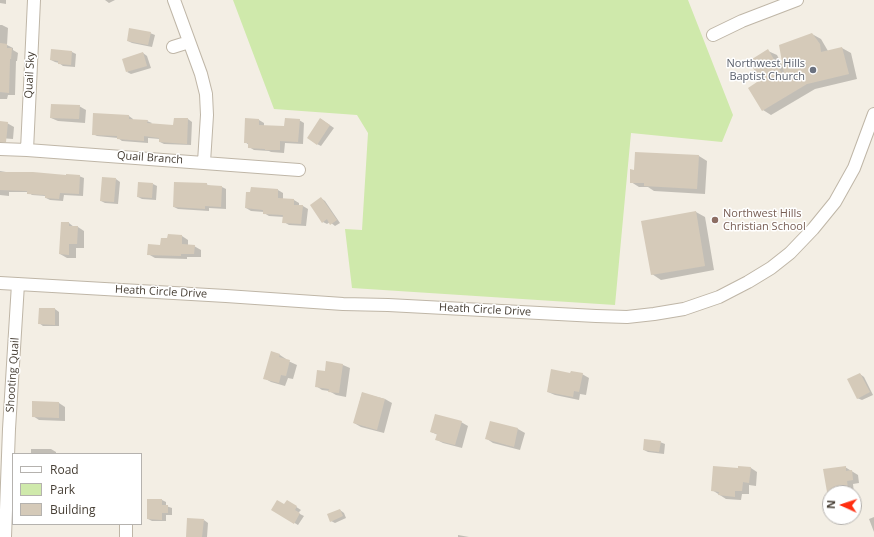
<!DOCTYPE html>
<html>
<head>
<meta charset="utf-8">
<style>
	body { margin:0 }
	#map { position:relative; width:874px; height:537px; overflow:hidden; background:#f3eee4; font-family:"Open Sans",sans-serif }
	canvas { display:block }
	.legend { position:absolute; left:12px; top:453px; width:130px; height:72px; box-sizing:border-box; background:#fff; border:1px solid #b5b2ae; margin:0; padding:5px 7px; list-style:none; font-size:12px; color:#463e34 }
	.legend li { display:flex; align-items:center; gap:8px; height:20px }
	.legend b { width:20px; border:1px solid #b5b2ae }
	.north { position:absolute; left:822px; top:485px; width:40px; height:40px; box-sizing:border-box; background:#fff; border:1px solid #b5b2ae; border-radius:50%; rotate:273deg; font-size:11px; font-weight:700; line-height:16px; text-align:center; color:#463e34 }
	.north::after { content:''; display:block; margin:auto; width:14px; height:18px; background:#ff2e10; clip-path:polygon(50% 0,100% 100%,50% 72%,0 100%) }
</style>
</head>
<body>
<div id="map">
<canvas width="874" height="537"></canvas>
<ul class="legend">
<li><b style="height:5px;background:#fff"></b>Road</li>
<li><b style="height:11px;background:#cfe9ab"></b>Park</li>
<li><b style="height:11px;background:#d5cab9"></b>Building</li>
</ul>
<div class="north">N</div>
</div>
<script>
const c = document.querySelector('canvas').getContext('2d');
c.lineJoin = 'round';
function paint(path, color) {
  c.fillStyle = color;
  c.fill(path, 'evenodd');
}
function stroke(path, color, width, dash) {
  c.strokeStyle = color;
  c.lineWidth = width;
  c.lineCap = dash ? 'butt' : 'round';
  c.setLineDash(dash || []);
  c.stroke(path);
}
function label(font, color, halo, rows, align = 'center') {
  c.font = font + ' "Open Sans",sans-serif';
  c.lineWidth = 3;
  c.setLineDash([]);
  c.textBaseline = 'middle';
  c.strokeStyle = halo;
  c.fillStyle = color;
  for (const [text, x, y, turn = 0] of rows) {
    c.save();
    c.translate(x, y);
    c.rotate((+turn || 0) * Math.PI / 180);
    c.textAlign = isNaN(turn) ? turn : align;
    if (halo) c.strokeText(text, 0, 0);
    c.fillText(text, 0, 0);
    c.restore();
  }
}
const green = new Path2D(`
	M233,0H688L733,115L722,142L631,133L615,305L352,288L345,229L362,230L368,133L357,115L274,109Z`);
const shadow = new Path2D(`
	M0,0H6V4L0,3Z
	M105,0H115L109,3Z
	M0,25H2L8,28L7,45L13,48V50L18,53L17,61H16L15,95H8L7,99H0Z
	M150,33L155,35L152,47L132,43L128,41Z
	M812,34L821,39L828,51L842,48L851,53L857,79L815,89L771,115L763,110L761,81L768,51L777,55L784,69Z
	M72,52L76,54L75,67L63,66L59,63L55,62L51,60Z
	M143,53L147,56L151,68L131,74L127,72Z
	M79,106L86,110L85,123L58,121L51,118Z
	M129,116L133,119V120L147,121L152,123L151,124L174,126L188,119L192,122L191,145L164,144L160,142V139L148,138V143L122,141L118,138L97,136L93,134Z
	M321,119L334,128L321,146L317,144Z
	M259,120L264,123V126L285,127L299,120L304,123L303,144L285,143L284,153L271,152L269,151L254,150L249,147V145L245,142Z
	M0,122L7,123L14,127L13,139L0,138Z
	M699,156L707,161L705,194L654,191L648,187H639L631,182L635,171Z
	M0,171L6,172L8,173L79,176L84,178L83,196L64,195L63,201L50,200L46,198V196L32,195L28,192H9V196L0,195Z
	M116,179L120,182L118,204L105,203L101,201Z
	M153,184L157,186L156,200L142,199L138,197Z
	M206,184L210,186L222,187L226,189V209L209,208V211L178,209L174,207Z
	M278,190L283,193V199L294,200L299,203V206H303L308,209L306,226L289,225L284,222V217L269,216L264,213V212L251,211L246,208Z
	M321,198L325,201L340,223L335,226L330,222L327,224L323,222Z
	M696,212L705,217L714,270L661,280L652,274Z
	M69,223L74,227H78L84,231V248H76V258H67L60,254Z
	M182,236L188,240V246H194L201,250V257H187V259L155,258L148,254L161,246Z
	M55,309L59,312V326H43L39,323Z
	M272,353L280,355L286,359V360L297,365L293,379L288,378L285,386L271,382L264,378Z
	M327,362L343,365L350,368L346,397L336,395L329,391L322,390L316,386L325,373Z
	M571,374H582L589,378L586,395L580,394L579,400L555,395L548,392Z
	M860,374L864,377L873,395L862,400L857,398Z
	M362,393L385,399L392,403L384,433L361,427L354,423Z
	M59,403L65,407V421L39,420L33,416Z
	M461,422L468,426L462,448L443,443L437,440L438,435L431,432Z
	M491,422L518,429L525,433L520,450L493,443L487,439Z
	M660,442L665,444L664,454L648,452L644,450Z
	M31,449H51L56,452V454H31Z
	M845,467L858,475L859,483L853,484L854,493H830L827,492Z
	M751,468L757,472L756,486L749,485V494H742L741,500L726,499L712,490L739,469Z
	M162,500L166,502V506L172,508V515H166V521H152L148,519Z
	M287,501L301,510L298,513L304,516L298,525L273,510L285,505Z
	M340,510L344,513L346,518L335,523L331,521Z
	M874,517V532L869,519Z
	M204,520L208,523L207,537H187Z
	M458,535L469,537H458Z`);
const building = new Path2D(`
	M129,28L151,32L148,45L127,41Z
	M812,33L820,44L821,52L842,47L849,74L807,84L762,111L748,88L760,80L749,61L768,49L785,79L779,45Z
	M0,43L7,44V48H12L11,59H10L9,93L0,92Z
	M51,49L72,51L71,65L58,64V61L50,60Z
	M143,52L147,66L126,72L122,59Z
	M51,104L80,105L79,119L50,118Z
	M93,113L129,115V119L148,120L147,123L173,125L174,118H188L187,144L159,142V138L144,136V141L117,139V136L92,135Z
	M245,118L259,119V125L284,126L285,118L300,119L298,142L280,141V150H265V149L248,148V143H244Z
	M320,118L330,125L317,145L307,138Z
	M0,121L8,122L6,142H0Z
	M635,152L699,155L697,189L644,186V183H630V169L634,170Z
	M0,172H33L66,175V174L80,175L79,194L60,193L59,199L45,198V195L27,194V191L0,190Z
	M102,177L116,178L114,202L100,201Z
	M138,182L153,183L152,198L137,197Z
	M174,182L207,183V185L222,186L221,207L205,206V209L173,207Z
	M251,187L278,189V198L294,199V205H303L301,224L282,223L283,215L263,214V210L245,208L246,192H250Z
	M321,197L337,220L330,225L327,219L322,223L310,205Z
	M696,211L705,266L651,275L641,221Z
	M61,222H69V226H78L77,244H69V255L59,254Z
	M168,234L182,235V244L195,245L194,254H181V256L147,255L148,244L160,245L161,238H167Z
	M39,308H55V325L38,324Z
	M271,351L280,354L279,357L290,360L286,376L281,375L279,383L263,379Z
	M326,361L343,364L339,393L328,392L329,389L315,387L317,370L325,371Z
	M551,369L570,373L571,371L583,373L579,392L574,391L573,397L547,392Z
	M860,373L870,392L857,399L847,379Z
	M362,392L385,399L377,430L353,423Z
	M32,401L59,402V418L32,417Z
	M435,414L462,421L455,445L435,440L437,434L430,432Z
	M490,421L518,428L514,447L485,439Z
	M644,439L661,441L659,452L643,450Z
	M713,466L738,468V466L751,467L749,483L743,482L742,491H735V497L718,495L719,492L711,491Z
	M846,466V471L852,470L853,480L847,481L848,489L827,492L823,469Z
	M147,499H162V505H168V513H162V520L147,519Z
	M277,500L284,504L287,500L297,506L295,510L300,513L294,524L271,510Z
	M340,509L343,516L330,522L327,514Z
	M187,518L204,519L202,537H186Z`);
const minor = new Path2D(`
	M174,0L201,74L206,94L207,115L204,162
	M713,35L742,21L797,0
	M173,47L189,42
	M0,149L27,150L299,170
	M27,150L34,0
	M0,283L226,296L343,304L388,305L596,316L627,317L654,314L684,309L719,297L748,282L771,268L790,253L813,229L835,202L854,168L874,114
	M5,537L9,429L18,284
	M126,537V524`);
const markers = [
	[813,70,4,"#6b7280"],
	[715,220,4,"#8d6e63"]
];
const worshipNames = [
	["Northwest Hills",805,64],
	["Baptist Church",805,77]
];
const streetNames = [
	["Quail Sky",30,75,-87],
	["Quail Branch",150,158,4],
	["Heath Circle Drive",161,292,3],
	["Heath Circle Drive",485,310,3],
	["Shooting Quail",13,375,-86]
];
const educationNames = [
	["Northwest Hills",723,214],
	["Christian School",723,227]
];
paint(green, '#cfe9ab');
paint(shadow, '#0003');
paint(building, '#d5cab9');
stroke(minor, '#bfb6a7', 14);
stroke(minor, '#fff', 12);
for (const [x, y, r, color] of markers) {
  const dot = new Path2D();
  dot.arc(x, y, r, 0, 2 * Math.PI);
  c.fillStyle = color;
  c.fill(dot);
  stroke(dot, '#fff', 1.5);
}
label('11px', '#5b616d', '#fff', worshipNames, 'right');
label('11px', '#463e34', '#fff', streetNames);
label('11px', '#785e54', '#fff', educationNames, 'left');
</script>
</body>
</html>
